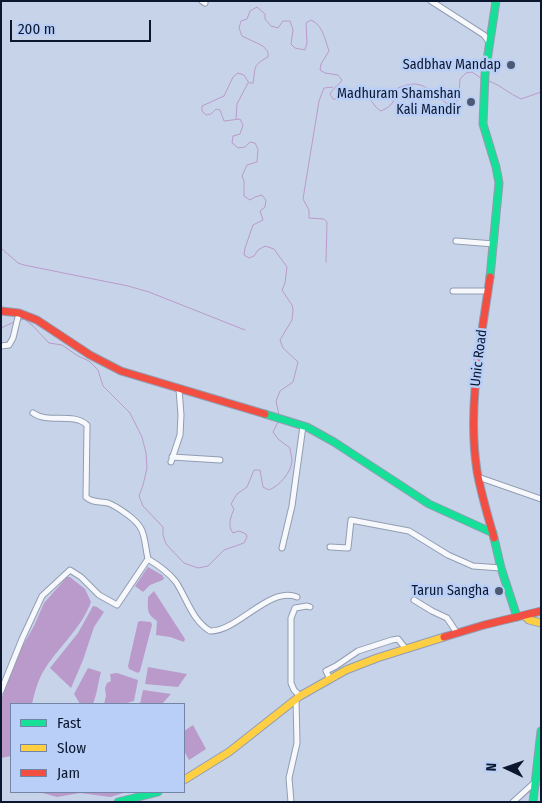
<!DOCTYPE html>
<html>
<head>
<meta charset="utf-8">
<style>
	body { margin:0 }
	#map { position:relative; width:542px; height:803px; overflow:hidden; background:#c7d3e9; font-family:"Fira Sans Condensed",sans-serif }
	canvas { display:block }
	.frame { position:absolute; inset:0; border:2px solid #0a172f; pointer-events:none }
	.legend { position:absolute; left:10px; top:703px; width:175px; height:90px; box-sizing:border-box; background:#b9cff7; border:1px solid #7385a7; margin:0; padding:6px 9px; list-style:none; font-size:15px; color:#0a172f }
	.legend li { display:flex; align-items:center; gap:10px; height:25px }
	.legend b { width:25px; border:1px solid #7385a7 }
	.north { position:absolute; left:482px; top:743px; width:50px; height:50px; -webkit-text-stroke:4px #b9cff7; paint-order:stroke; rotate:273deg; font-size:14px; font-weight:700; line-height:20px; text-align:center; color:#0a172f }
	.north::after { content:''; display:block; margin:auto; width:18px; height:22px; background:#0a172f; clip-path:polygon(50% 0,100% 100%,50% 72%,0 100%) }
	.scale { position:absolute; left:10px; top:20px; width:141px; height:22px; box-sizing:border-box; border:2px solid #0a172f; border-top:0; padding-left:6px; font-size:15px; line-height:18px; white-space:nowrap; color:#0a172f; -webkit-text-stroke:4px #b9cff7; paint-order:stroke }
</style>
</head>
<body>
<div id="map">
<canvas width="542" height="803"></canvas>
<div class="frame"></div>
<ul class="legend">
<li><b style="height:6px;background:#16e098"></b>Fast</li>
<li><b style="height:6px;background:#ffcf43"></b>Slow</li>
<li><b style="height:6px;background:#f24e42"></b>Jam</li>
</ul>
<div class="north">N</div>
<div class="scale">200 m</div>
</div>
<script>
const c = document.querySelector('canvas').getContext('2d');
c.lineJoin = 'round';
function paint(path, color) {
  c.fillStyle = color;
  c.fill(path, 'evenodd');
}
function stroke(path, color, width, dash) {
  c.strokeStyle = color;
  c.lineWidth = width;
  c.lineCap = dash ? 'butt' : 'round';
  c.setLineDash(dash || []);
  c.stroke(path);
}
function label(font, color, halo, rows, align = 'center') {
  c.font = font + ' "Fira Sans Condensed",sans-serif';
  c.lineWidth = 5;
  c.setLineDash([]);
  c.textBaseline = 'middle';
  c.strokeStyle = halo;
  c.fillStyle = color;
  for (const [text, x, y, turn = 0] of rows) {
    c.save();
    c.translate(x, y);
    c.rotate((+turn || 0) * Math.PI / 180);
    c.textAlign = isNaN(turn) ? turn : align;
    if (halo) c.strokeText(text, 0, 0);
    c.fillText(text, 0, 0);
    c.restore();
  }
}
const water = new Path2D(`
	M148,567L162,575L164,578L163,580L150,585L143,592L135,586Z
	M67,577H70L85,589L91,602C82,627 60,646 46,667C38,679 35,691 32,704H11V756L1,758V699L22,647L34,626L44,603Z
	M154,591L185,639L184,642L170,637L156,635L157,621C146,613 148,610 148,597Z
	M93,606L97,607L104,612L94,627L83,660L71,688L50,668L78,633Z
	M140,621L151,622L152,625L140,671L138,673L129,669L128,666L138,622Z
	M148,667L187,674L178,687L145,684Z
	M88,668L101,672C98,683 97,694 93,704H80L74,694Z
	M117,673L138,680L134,701L123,704H104L106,696L105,688L107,683L111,681L110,674Z
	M143,690L171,694L162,704H140Z
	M193,725L206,749L189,760L184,751V731Z
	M39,792H124V793L110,797L80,793L57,797Z`);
const stream = new Path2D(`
	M489,81C501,85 509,94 521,99L541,92
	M236,119L237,104L248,83
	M1,248L18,263L24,265L128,286L149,292L245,330
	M326,262L327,222L324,219L309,218V210L303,199L319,101L324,88L333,87
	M18,321L24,319L32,325L49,343L62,345L78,356L89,361L98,370L103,386L130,413L142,437L146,453L147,468L143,485L139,496L143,506L163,527V535L166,544L184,563L198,568L208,566L224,550L244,543L247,537L246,534L239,531L233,533C227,526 231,516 234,509L231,504L237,494L247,487L254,470H260L263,487L269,490C279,486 291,473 292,461C292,457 290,452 290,448L278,439L273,432L278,422
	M1,328L14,322
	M279,415L276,401L280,391L293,382L298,362L283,348L280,340L292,320L293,310L292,305L282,290L285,283L287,267L274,249L265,246L258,250L254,256L249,258L244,255L245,248L253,225L263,220L260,211L265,207L266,200L262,195L255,197L250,200L244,196V181L242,176L247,165L257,162L258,149L255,143L250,142L245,147L238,148L232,143L233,136L240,134L243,125L240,119L224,121L220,110L216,109L211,114L206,115L202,111V106L224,96L233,77L238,73L244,75L249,83H253C256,66 252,66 268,57V52L263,46L242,36L239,28L241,21L247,19L250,11L257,7L265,14V19L271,26L278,28L283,21H290L293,30L291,44L295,48L305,50L307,43L306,23L311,20C323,25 325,40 329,51L321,64L320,70L325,73L338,75L342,80C338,86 334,87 330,94L333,99C346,101 354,88 364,94C372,98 373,107 381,111C393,106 395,100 398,88C425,76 430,94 451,106L456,104L459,94L460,79L466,73L472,72L482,79
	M539,785L541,783
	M518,802L530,791`);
const street = new Path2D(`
	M202,1L205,3
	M431,1L484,35L489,42
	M456,241L494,244
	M453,291H488
	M1,346L9,345L13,338L19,313
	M33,413C48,424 73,412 87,425L86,497C92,503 100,501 108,503C116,506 121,510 128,515C147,529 143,537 148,559C158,565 169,573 176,582C187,599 192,620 210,631C237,632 269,586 297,597
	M172,457L220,460
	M171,462L180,435L181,415L179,389
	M478,477L541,499
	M330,547L348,548L351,520L409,531L448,555L473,566L501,568
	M282,548L292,506L303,426
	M414,600L432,611L447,618L457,633
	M330,679L326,671L336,666L358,651L392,640L398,639L406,649
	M1,691L22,639L42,596L70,570L81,577L99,595L117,605L148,559
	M300,696L294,690L291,683V618L295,608L307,606L310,607
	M291,802L289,778L297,743L296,699
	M513,802L535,782`);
const fast = new Path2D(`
	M490,277L499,183L496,167L483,124L485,74L496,1
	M265,414L307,427L334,442L429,504L493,533
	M494,538L501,568L517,617
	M118,802L158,792
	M533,802L541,731`);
const slow = new Path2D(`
	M525,616L529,620L541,623
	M184,780L229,752L300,696L346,670L377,658L444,637`);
const jam = new Path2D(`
	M490,277C481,340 467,408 477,471C481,494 488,516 494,538
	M1,311L19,313L37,320L90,355L121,371L265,414
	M444,637L484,625L541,611`);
const markers = [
	[511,65,5,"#4c5970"],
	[471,102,5,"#4c5970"],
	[499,591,5,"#4c5970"]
];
const poiNames = [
	["Sadbhav Mandap",501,65],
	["Madhuram Shamshan",461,94],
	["Kali Mandir",461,110],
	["Tarun Sangha",489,591]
];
const streetNames = [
	["Unic Road",479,358,-83]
];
paint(water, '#ba9aca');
stroke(stream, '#ba9aca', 1);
stroke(street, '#919db2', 7);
stroke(fast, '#919db2', 9);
stroke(slow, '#919db2', 9);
stroke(jam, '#919db2', 9);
stroke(street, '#f7f8fc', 5);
stroke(fast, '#16e098', 7);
stroke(slow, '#ffcf43', 7);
stroke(jam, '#f24e42', 7);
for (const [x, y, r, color] of markers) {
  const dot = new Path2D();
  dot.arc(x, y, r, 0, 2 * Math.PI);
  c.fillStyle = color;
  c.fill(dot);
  stroke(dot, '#b9cff7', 2);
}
label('14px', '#0a172f', '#b9cff7', poiNames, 'right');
label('14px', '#0a172f', '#b9cff7', streetNames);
</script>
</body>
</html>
